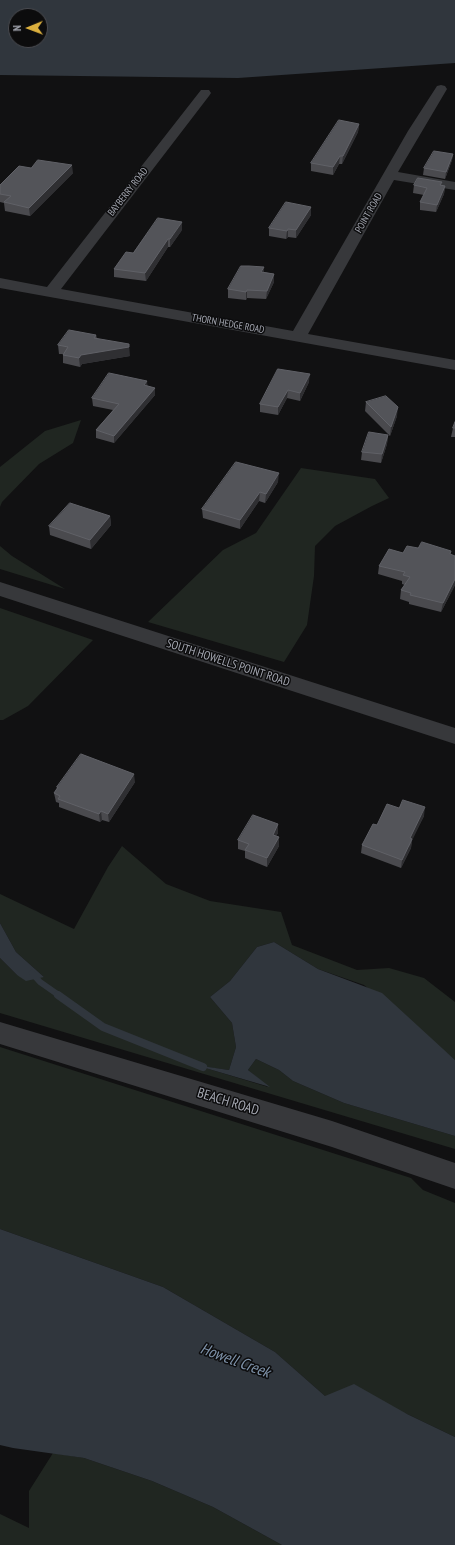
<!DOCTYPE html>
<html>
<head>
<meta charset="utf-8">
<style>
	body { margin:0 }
	#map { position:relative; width:455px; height:1545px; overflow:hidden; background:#111112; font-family:"PT Sans Narrow",sans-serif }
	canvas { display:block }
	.north { position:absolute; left:8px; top:8px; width:40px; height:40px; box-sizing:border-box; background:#0c0c0d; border:1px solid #494a4f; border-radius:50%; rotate:269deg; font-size:11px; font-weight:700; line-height:16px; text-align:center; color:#a4a7b1 }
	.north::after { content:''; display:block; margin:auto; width:14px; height:18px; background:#dcb03e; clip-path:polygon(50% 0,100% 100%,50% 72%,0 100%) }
</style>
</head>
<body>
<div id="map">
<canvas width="455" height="1545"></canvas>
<div class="north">N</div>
</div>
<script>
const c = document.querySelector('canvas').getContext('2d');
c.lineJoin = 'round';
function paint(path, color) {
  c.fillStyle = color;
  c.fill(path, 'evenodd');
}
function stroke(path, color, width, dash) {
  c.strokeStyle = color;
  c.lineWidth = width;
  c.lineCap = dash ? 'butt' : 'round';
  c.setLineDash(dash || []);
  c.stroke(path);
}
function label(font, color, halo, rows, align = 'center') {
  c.font = font + ' "PT Sans Narrow",sans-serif';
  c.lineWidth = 3;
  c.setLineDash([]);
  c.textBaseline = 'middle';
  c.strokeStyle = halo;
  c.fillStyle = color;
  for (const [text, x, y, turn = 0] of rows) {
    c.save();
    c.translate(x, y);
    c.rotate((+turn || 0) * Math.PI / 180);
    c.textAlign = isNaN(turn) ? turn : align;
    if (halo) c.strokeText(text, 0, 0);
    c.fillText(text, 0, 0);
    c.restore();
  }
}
const green = new Path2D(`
	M81,420L73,443L39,464L2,502L0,507V467L45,431Z
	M301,468L375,479L389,498L372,506L335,526L315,546L314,576L307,625L284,662L148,622L223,550L256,533Z
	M0,546L12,556L65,589L0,569Z
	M0,608L93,640L28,706L3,720H0Z
	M122,846L166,884L210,901L281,912L292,945L357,970L389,968L424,978L455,1002V1060L364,985L318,969L274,942L257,947L230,981L210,997L232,1023L236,1047L229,1070L199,1066L268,1087L248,1070L256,1059L279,1070L293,1081L344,1103L455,1136V1149L0,1013V958L17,975L44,977L16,952L0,923V894L74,929L108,867Z
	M0,1047L411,1178L423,1190L455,1203V1437L407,1414L325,1396L275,1352L163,1287L0,1229Z
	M53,1453L84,1458L152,1481L213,1507L282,1545H0V1514L29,1528V1491Z`);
const water = new Path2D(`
	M0,0H455V63L238,78L0,75ZM16,16H40V40H16Z
	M0,923L16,952L44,977L26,981L17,975L0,958Z
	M274,942L318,969L382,993L455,1060V1136L344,1103L293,1081L279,1070L256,1059L248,1070L270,1087L195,1065L229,1070L236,1047L232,1023L210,997L230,981L257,947Z
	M0,1229L163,1287L275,1352L325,1396L354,1384L407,1414L455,1437V1545H282L213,1507L152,1481L84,1458L13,1448L0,1445Z`);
const streamFar1 = new Path2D(`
	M32,973L40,982L60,996`);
const stream = new Path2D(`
	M58,995L103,1027L203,1067`);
const minor = new Path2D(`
	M441,85L445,86L447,89L398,172L455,182V190L394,180L308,334L455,360V370L0,288V278L47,287L201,90H209L211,93L209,96L61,289L293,331L408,131L437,86Z
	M0,582L455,728V744L0,596Z
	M0,1022L332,1121L455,1163V1189L332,1147L0,1044Z`);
const wall = new Path2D(`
	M359,124L358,132L342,164H339L333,175L311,171V163Z
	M453,154L452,160L445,179L423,175L424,168Z
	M31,168L73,173L30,216L5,211L4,203L0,202V185Z
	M414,185L445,186L444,194L436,212L420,210V202L424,195L413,193Z
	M311,207V215L296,238L288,237L286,239L269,236V228Z
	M182,230L170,247H168L146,281L114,277V269Z
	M264,272L274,274V282L266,299L247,298L246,300L228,298V289Z
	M96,335L97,339L130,356L82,364L80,367L63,363V354H59L58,345Z
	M278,369L309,382L300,401L287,398L278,415L260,412V404Z
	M147,386L155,388V395L114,443L96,438V430L113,410L93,406L92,398Z
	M366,402L397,416L390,436L365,411Z
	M455,422V437H451L453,428Z
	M388,435L387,444L381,463L361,460L362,452Z
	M278,482L265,503L259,501L240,529L203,518L202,509Z
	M110,516L111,525L91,549L50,535L49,526Z
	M403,553L450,555L455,556V585L441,612L409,604V602L400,599L401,590L405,585L402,584V581L378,574L379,566Z
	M135,782L109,822L102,820L100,822L59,807V803L56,802L54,793L57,789V787Z
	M399,808L424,816L412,839L411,848L401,868L361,853L362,845L377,825Z
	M278,824V833L276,836L279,846L267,867L245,858V851L238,849V840Z`);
const shadedWall = new Path2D(`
	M359,124L358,132L342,164L343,156Z
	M453,154L452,160L445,179L446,172Z
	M340,156L339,164L333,175V167Z
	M72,165L73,173L30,216L29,208Z
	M445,186L444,194L436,212L437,205Z
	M311,207V215L296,238V230Z
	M182,222V230L170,247V239Z
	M288,229V237L286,239L287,231Z
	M168,239V247L146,281L145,273Z
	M264,267V276L261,272Z
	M274,274V282L266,299L267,291Z
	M247,290V298L246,300V292Z
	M129,344L130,356L82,364L80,367L79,358L81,355Z
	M310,374L309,382L300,401V393Z
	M147,381L148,389L144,385Z
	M155,388V395L114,443V436Z
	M288,390L287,398L278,415V407Z
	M398,407L397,416L390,436L391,427Z
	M388,435L387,444L381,463L382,454Z
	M279,473L278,482L265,503L266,494Z
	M260,492L259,501L240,529V520Z
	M110,516L111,525L91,549L90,540Z
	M455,579V585L441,612L443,603Z
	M134,774L135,782L109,822L108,814Z
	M425,807L424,816L409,847L410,838Z
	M101,811L102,820L100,822L99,814Z
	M278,824V833L272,843L273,835Z
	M279,837V846L267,867V858Z
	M412,839L411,848L401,868L402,860Z`);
const building = new Path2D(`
	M339,120L359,124L343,156H340L333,167L311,163Z
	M434,151L453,154L446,172L424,168Z
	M38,160L72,165L29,208L4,202L11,196L0,194V185L19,166L31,168Z
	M418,178L442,182L440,185L445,186L437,205L420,202L427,188L414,185Z
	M286,202L311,207L296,230L288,229L287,231L269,228Z
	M158,218L182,222L170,239H168L145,273L114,269L126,252L133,253Z
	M241,266H249L264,267L261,272L274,274L267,291L247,290L246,292L228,289Z
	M69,330L96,335L94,338L129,344V347L81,355L79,358L63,355L68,347L58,345Z
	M278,369L310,374L300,393L288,390L278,407L260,404Z
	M109,373L147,381L144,385L155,388L114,436L96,430L119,404L92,398Z
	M386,396L398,407L391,427L366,402Z
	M455,422V428H453Z
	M369,432L388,435L382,454L362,452Z
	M236,462L279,473L266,494L260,492L240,520L202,509Z
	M70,503L110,516L90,540L49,526Z
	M422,542L451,551L450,554L455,556V579L443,603L410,595L411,593L401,590L410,577L403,575L405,572L379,566L389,549L403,553L407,546L418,548Z
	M81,754L134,774L108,814L101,811L99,814L58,799L60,796L54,793L58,787H57Z
	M403,800L425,807L410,838L412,839L402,860L362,845L373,824L377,825L387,804L399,808Z
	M253,815L278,824L273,835L279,837L267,858L245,850L249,844L238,840Z`);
const farStreetnames = [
	["BAYBERRY ROAD",128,192,-52],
	["POINT ROAD",369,213,-60],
	["THORN HEDGE ROAD",228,324,10]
];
const streetNames = [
	["SOUTH HOWELLS POINT ROAD",228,663,18]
];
const nearStreetnames = [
	["BEACH ROAD",228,1102,17]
];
const nearWaternames = [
	["Howell Creek",235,1361,20]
];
paint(green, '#202621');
paint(water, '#30363d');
stroke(streamFar1, '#30363d', 6);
stroke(stream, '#30363d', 8);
paint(minor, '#37383b');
paint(wall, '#4a4a4e');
paint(shadedWall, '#2f2f32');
paint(building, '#535459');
stroke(building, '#606167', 1);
label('10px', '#a4a7b1', '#0c0c0d', farStreetnames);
label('12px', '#a4a7b1', '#0c0c0d', streetNames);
label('14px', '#a4a7b1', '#0c0c0d', nearStreetnames);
label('italic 16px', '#7e92a9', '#0c0c0d', nearWaternames);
</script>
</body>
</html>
